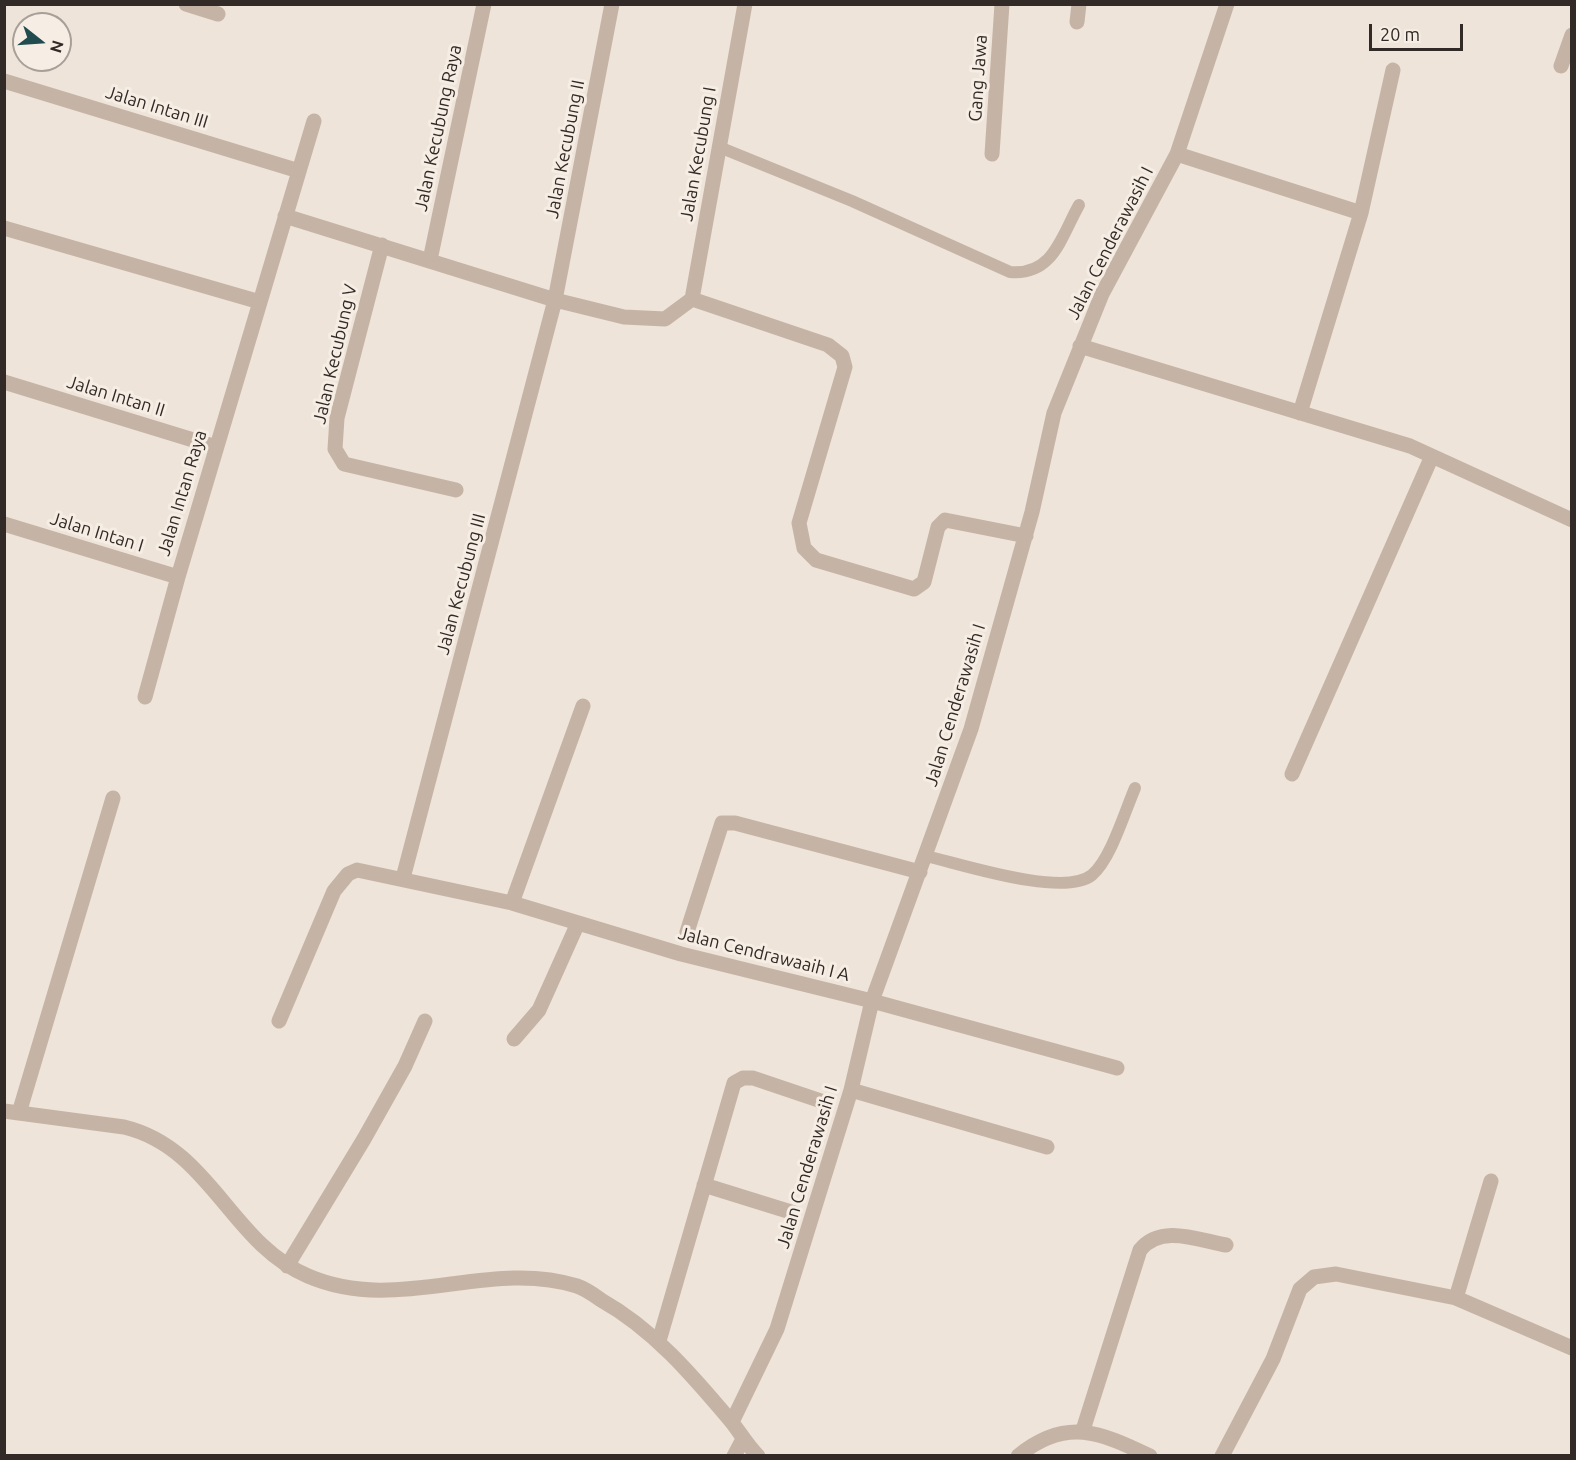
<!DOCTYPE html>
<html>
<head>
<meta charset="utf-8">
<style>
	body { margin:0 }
	#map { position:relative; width:1576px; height:1460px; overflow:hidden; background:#eee4d9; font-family:Ubuntu,sans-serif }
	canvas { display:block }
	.frame { position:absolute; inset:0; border:6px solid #322a26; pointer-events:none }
	.north { position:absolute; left:12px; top:12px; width:60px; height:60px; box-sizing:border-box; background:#f6eee4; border:2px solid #a8a098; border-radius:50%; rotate:107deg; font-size:16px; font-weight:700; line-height:24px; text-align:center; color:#322a26 }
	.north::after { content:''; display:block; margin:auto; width:21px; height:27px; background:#204b4f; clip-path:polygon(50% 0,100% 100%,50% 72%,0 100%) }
	.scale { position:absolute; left:1369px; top:24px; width:94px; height:27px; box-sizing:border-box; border:3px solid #322a26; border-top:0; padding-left:8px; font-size:18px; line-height:21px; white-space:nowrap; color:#322a26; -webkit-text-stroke:4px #f6eee4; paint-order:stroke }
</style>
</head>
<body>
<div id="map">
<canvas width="1576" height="1460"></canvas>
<div class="frame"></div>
<div class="north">N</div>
<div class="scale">20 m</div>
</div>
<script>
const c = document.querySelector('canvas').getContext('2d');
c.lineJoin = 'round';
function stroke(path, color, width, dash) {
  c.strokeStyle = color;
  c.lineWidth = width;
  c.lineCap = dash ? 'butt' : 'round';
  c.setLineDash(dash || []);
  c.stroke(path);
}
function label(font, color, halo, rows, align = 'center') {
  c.font = font + ' Ubuntu,sans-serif';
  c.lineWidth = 6;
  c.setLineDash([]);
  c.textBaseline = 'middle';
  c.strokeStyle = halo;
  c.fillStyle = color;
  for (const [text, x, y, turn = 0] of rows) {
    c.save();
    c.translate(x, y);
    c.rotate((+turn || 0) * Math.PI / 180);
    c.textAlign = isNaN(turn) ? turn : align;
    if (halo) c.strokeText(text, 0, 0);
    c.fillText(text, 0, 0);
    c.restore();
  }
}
const lane = new Path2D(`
	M719,147L852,201L1010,272C1053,276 1061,237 1079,205
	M926,856C961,864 1064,898 1092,875C1111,859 1125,811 1135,788`);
const street = new Path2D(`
	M186,4L218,14
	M1077,22L1079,4
	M1561,66L1572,35
	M4,81L299,171
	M992,154L1002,4
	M1177,154L1361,213
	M285,216L555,300L624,317L665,319L692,299L745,4
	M4,228L260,302
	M382,245L337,418L335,449L344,464L456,490
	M430,260L484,4
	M692,299L828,345L842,356L845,367L799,523L804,548L816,560L914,589L924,582L938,527L945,520L1026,536
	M1080,346L1410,446L1572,520
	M4,382L216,447
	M1300,413L1361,213L1393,70
	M4,524L178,577
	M145,697L178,577L314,121
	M1292,774L1432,456
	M403,878L555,300L612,4
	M512,903L583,706
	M687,932L722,823H735L920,872
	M279,1021L334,891L348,874L357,870L512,903L681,954L872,1001L1117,1068
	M514,1039L539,1010L578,923
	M851,1090L1047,1147
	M4,1111L124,1127C211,1148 230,1243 308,1276C398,1315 488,1258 577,1286C586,1289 594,1295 601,1300C653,1329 692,1375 730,1420C740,1432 746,1444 758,1456
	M19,1113L113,798
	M704,1185L794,1213
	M287,1266L364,1139L405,1066L425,1021
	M1456,1298L1491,1181
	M659,1341L734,1083L743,1078H753L827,1103
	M732,1422L777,1329L851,1090L872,1001L971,729L1032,512L1054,413L1102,294L1177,154L1227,4
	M1083,1430L1140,1250C1161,1224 1198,1240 1226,1245
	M734,1456L742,1441
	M1018,1456C1066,1417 1100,1432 1150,1456
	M1222,1456L1273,1359L1300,1289L1314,1277L1336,1274L1456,1298L1572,1348`);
const streetNames = [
	["Gang Jawa",978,78,-86],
	["Jalan Intan III",157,107,17],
	["Jalan Kecubung Raya",438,128,-78],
	["Jalan Kecubung II",565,149,-79],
	["Jalan Kecubung I",698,154,-80],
	["Jalan Cenderawasih I",1110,243,-63],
	["Jalan Kecubung V",335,354,-77],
	["Jalan Intan II",116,396,17],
	["Jalan Intan Raya",182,493,-73],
	["Jalan Intan I",97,532,17],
	["Jalan Kecubung III",461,584,-75],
	["Jalan Cenderawasih I",955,705,-73],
	["Jalan Cendrawaaih I A",764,954,14],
	["Jalan Cenderawasih I",807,1167,-73]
];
stroke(lane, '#c5b4a6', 12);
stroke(street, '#c5b4a6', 15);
label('18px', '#322a26', '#f6eee4', streetNames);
</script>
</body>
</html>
